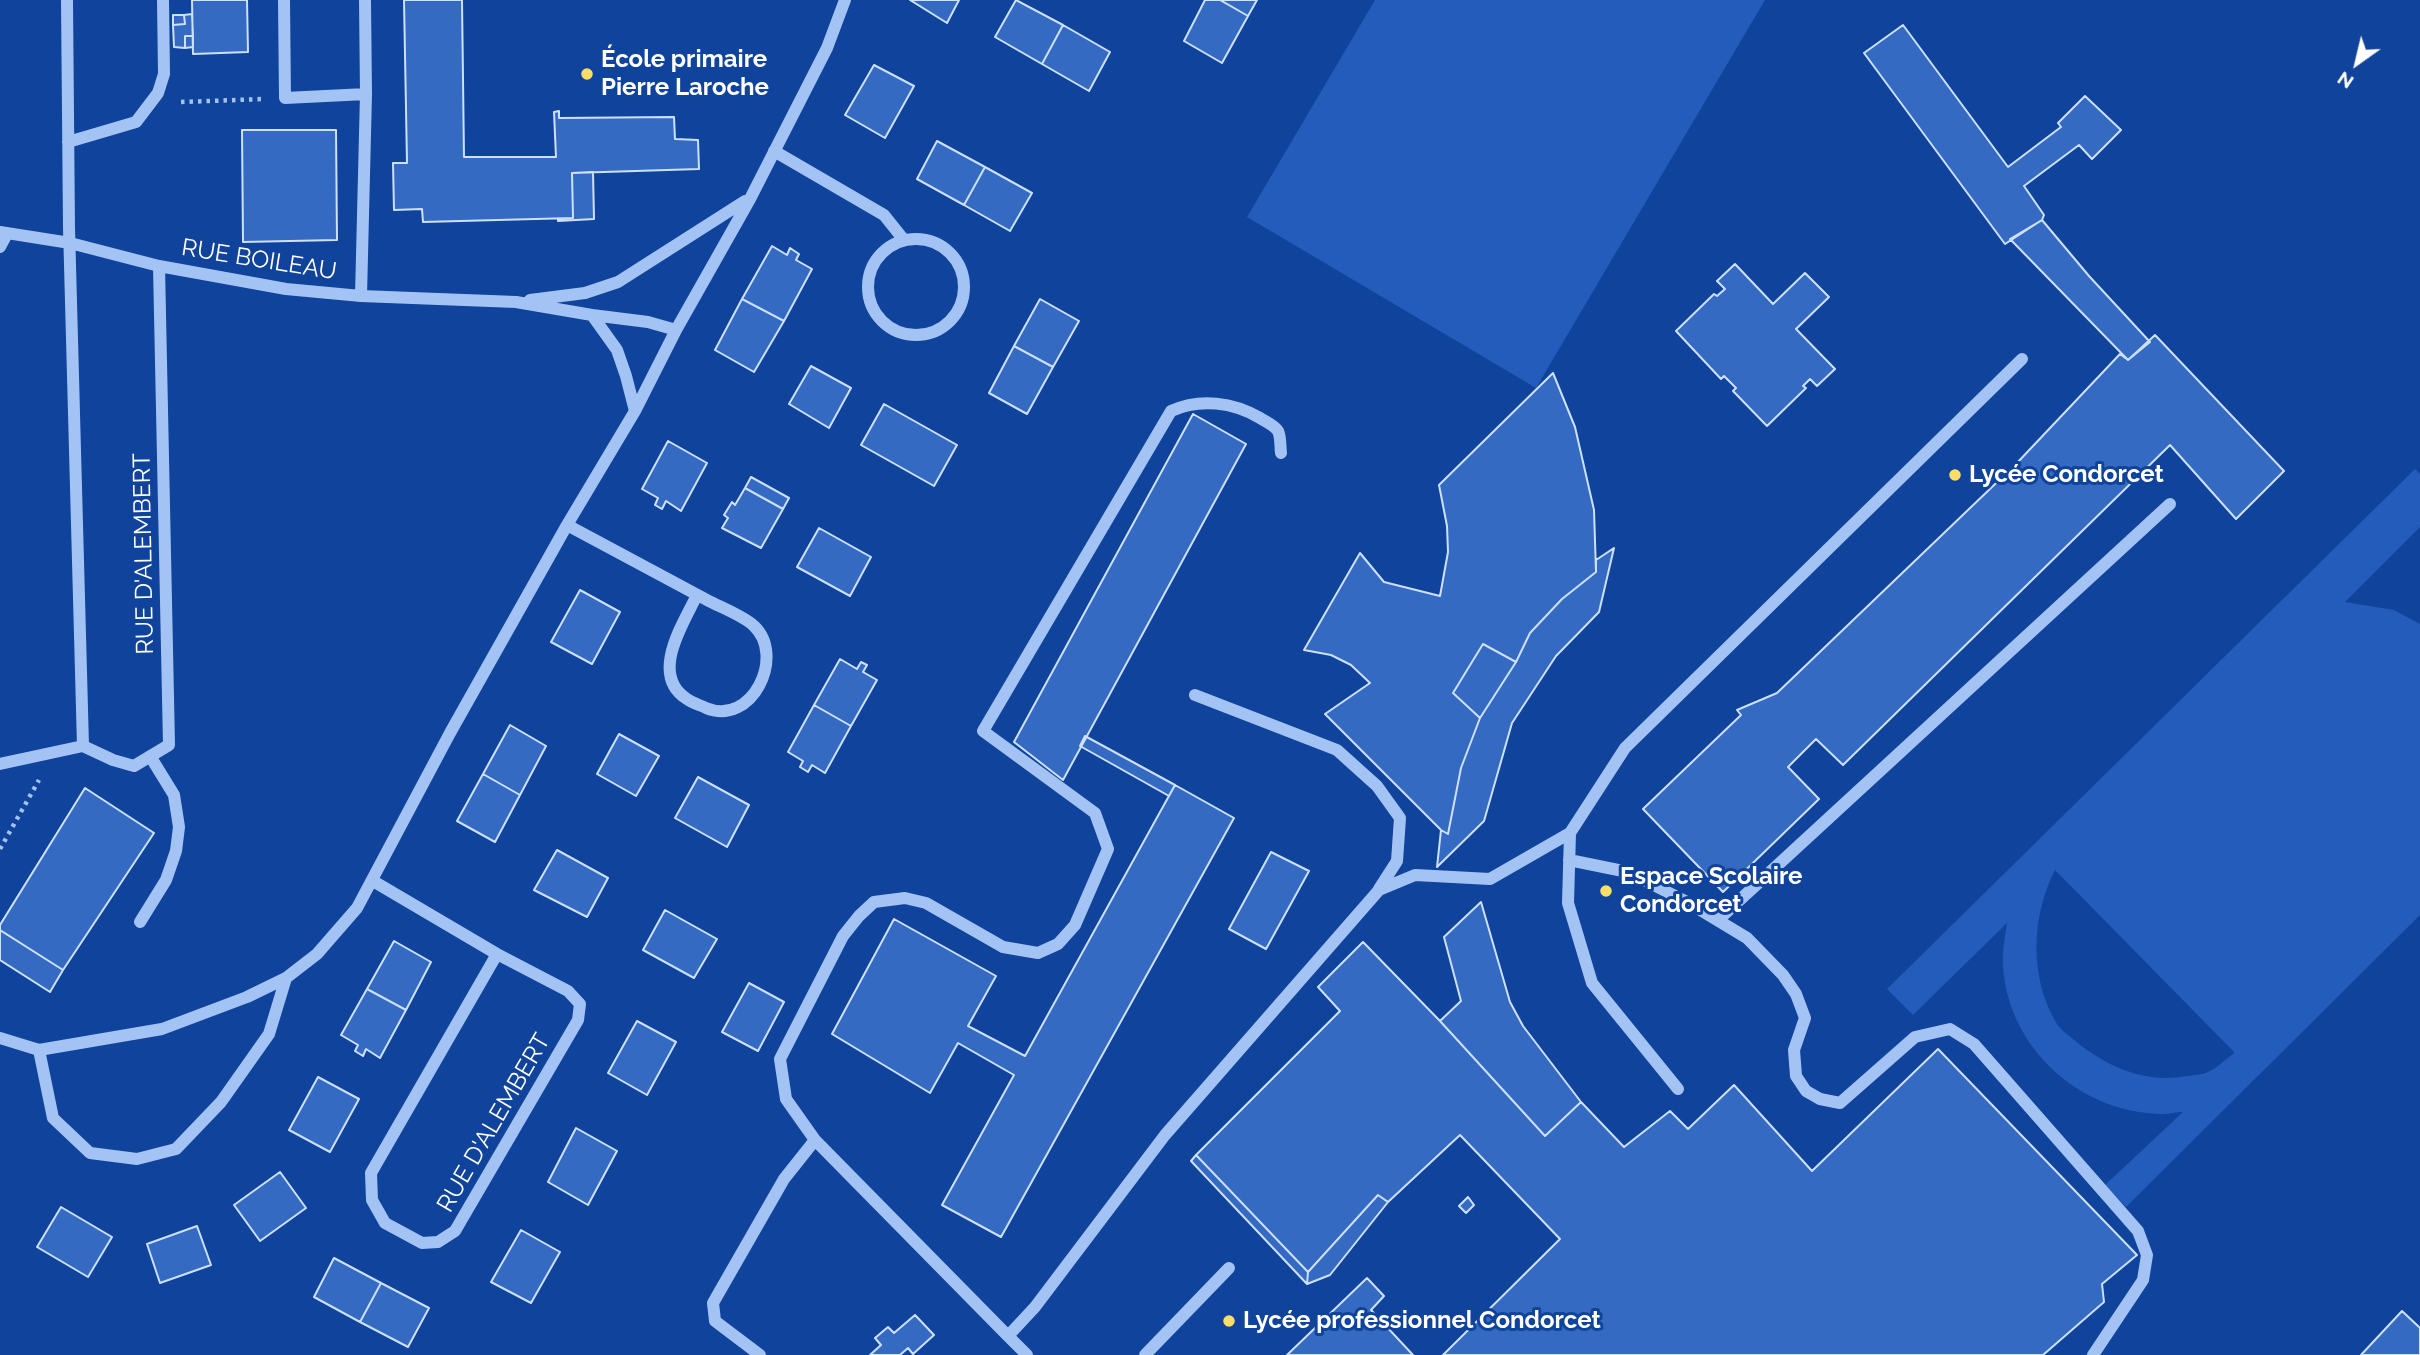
<!DOCTYPE html>
<html>
<head>
<meta charset="utf-8">
<style>
	body { margin:0 }
	#map { position:relative; width:2420px; height:1355px; overflow:hidden; background:#10439b; font-family:Raleway,sans-serif }
	canvas { display:block }
	.north { position:absolute; left:2322px; top:28px; width:70px; height:70px; -webkit-text-stroke:5px #10439b; paint-order:stroke; rotate:214deg; font-size:19px; font-weight:700; line-height:28px; text-align:center; color:#fff }
	.north::after { content:''; display:block; margin:auto; width:24px; height:32px; background:#fff; clip-path:polygon(50% 0,100% 100%,50% 72%,0 100%) }
</style>
</head>
<body>
<div id="map">
<canvas width="2420" height="1355"></canvas>
<div class="north">N</div>
</div>
<script>
const c = document.querySelector('canvas').getContext('2d');
c.lineJoin = 'round';
function paint(path, color) {
  c.fillStyle = color;
  c.fill(path, 'evenodd');
}
function stroke(path, color, width, dash) {
  c.strokeStyle = color;
  c.lineWidth = width;
  c.lineCap = dash ? 'butt' : 'round';
  c.setLineDash(dash || []);
  c.stroke(path);
}
function label(font, color, halo, rows, align = 'center') {
  c.font = font + ' Raleway,sans-serif';
  c.lineWidth = 6;
  c.setLineDash([]);
  c.textBaseline = 'middle';
  c.strokeStyle = halo;
  c.fillStyle = color;
  for (const [text, x, y, turn = 0] of rows) {
    c.save();
    c.translate(x, y);
    c.rotate((+turn || 0) * Math.PI / 180);
    c.textAlign = isNaN(turn) ? turn : align;
    if (halo) c.strokeText(text, 0, 0);
    c.fillText(text, 0, 0);
    c.restore();
  }
}
const green = new Path2D(`
	M1375,0H1765L1536,388L1247,217Z
	M2415,469L2420,474V527L2345,602L2394,610L2420,624V915L2126,1207L2105,1185L2183,1112C2176,1112 2169,1114 2162,1114C2080,1113 2008,1048 2003,966C2002,951 2005,937 2007,923L1913,1015L1887,989ZM2055,870L2234,1052V1053C2226,1059 2217,1068 2208,1072C2202,1075 2193,1075 2187,1076C2144,1084 2105,1066 2073,1039C2068,1035 2061,1030 2057,1024C2029,978 2031,917 2055,870Z`);
const building = new Path2D(`
	M192,0H247L248,52L193,54Z
	M404,0H462L464,157H556L554,112L559,111V118L674,117L675,139L698,140L699,169L572,173L573,218L423,222L422,209L394,210L393,163H407Z
	M910,0H959L947,23Z
	M1016,0L1063,25L1042,64L995,37Z
	M1205,0H1220L1248,16L1222,63L1184,41Z
	M1220,0H1257L1248,16Z
	M192,14L193,36H185V48L174,47L173,25L185,24L184,15Z
	M173,15H184L185,24L173,25Z
	M1063,25L1110,52L1089,91L1042,64Z
	M1903,25L2008,167L2061,127L2058,123L2085,96L2121,130L2092,159L2079,145L2024,186L2044,215L2042,220L2005,244L1864,53Z
	M185,36H193V47L185,48Z
	M874,65L914,86L885,138L845,115Z
	M242,130H336L337,240L243,242Z
	M937,141L985,167L964,205L917,179Z
	M985,167L1032,193L1010,231L964,205Z
	M593,172L594,219L558,221V219L573,218L572,173Z
	M2042,220L2089,276L2150,342L2128,360L2010,239Z
	M772,246L787,255L790,248L799,254L796,260L812,269L784,321L742,299Z
	M1735,264L1773,304L1805,273L1829,297L1796,329L1835,369L1817,386L1810,379L1803,386L1806,388L1767,426L1733,391L1736,388L1724,376L1721,379L1676,331L1714,294L1717,296L1725,289L1717,281Z
	M742,299L784,321L754,372L715,350Z
	M1040,299L1079,321L1053,367L1014,346Z
	M2155,335L2284,471L2236,519L2170,445L1843,765L1816,739L1788,767L1819,799L1723,892L1643,809L1741,715L1737,710L1777,693L2016,464L2120,354L2128,360Z
	M1014,346L1053,367L1027,414L989,393Z
	M811,366L851,388L829,428L789,404Z
	M1553,373L1575,427L1594,510L1596,572L1562,599L1530,633L1516,662L1483,644L1453,693L1480,718L1461,768L1448,834L1441,830L1325,714L1370,683L1351,665L1331,655L1304,650L1360,553L1384,582L1440,596L1448,552L1447,526L1439,485Z
	M884,404L957,445L934,486L861,445Z
	M1193,414L1246,444L1063,780L1014,742Z
	M668,441L707,463L681,511L666,501L662,509L655,505L658,498L642,489Z
	M751,477L789,498L783,509L745,488Z
	M745,488L783,509L761,548L722,528L728,518L724,515L732,502L735,505Z
	M819,528L871,557L850,596L797,567Z
	M1614,548L1599,612L1556,656L1512,723L1484,821L1437,867L1441,830L1448,834L1461,768L1480,718L1516,662L1530,633L1562,599L1596,572V560Z
	M580,590L620,612L592,664L551,642Z
	M1483,644L1516,662L1480,718L1453,693Z
	M840,659L857,669L861,662L867,665L863,672L877,680L851,726L814,705Z
	M814,705L851,726L825,773L812,765L808,772L800,767L803,761L788,752Z
	M510,725L546,746L520,795L483,774Z
	M619,734L659,756L636,796L597,774Z
	M1085,736L1175,785L1169,796L1080,746Z
	M483,774L520,795L495,842L457,821Z
	M698,777L749,805L727,847L675,818Z
	M1175,785L1234,818L1001,1237L942,1205L1014,1075L958,1043L930,1093L832,1034L894,919L996,976L968,1026L1025,1056Z
	M85,788L154,833L63,970L0,930V925Z
	M557,850L608,878L587,917L534,890Z
	M1271,852L1309,871L1266,949L1229,929Z
	M1481,902L1510,1002L1523,1026L1581,1102L1545,1136L1440,1021L1461,1001L1444,937Z
	M665,910L717,939L694,978L643,950Z
	M0,930L63,970L50,992L0,960Z
	M394,941L431,962L406,1010L367,989Z
	M1363,942L1440,1021L1545,1136L1581,1102L1624,1147L1670,1111L1688,1129L1734,1085L1812,1171L1938,1049L2137,1255L2102,1284L2104,1302L2043,1355H1443L1560,1239L1460,1135L1388,1202L1378,1195L1308,1272L1196,1155L1340,1011L1318,987Z
	M749,983L784,1002L758,1051L722,1032Z
	M367,989L406,1010L380,1058L366,1049L363,1056L355,1051L358,1045L341,1035Z
	M637,1021L676,1042L647,1095L608,1073Z
	M318,1077L359,1099L330,1152L289,1130Z
	M576,1128L617,1151L588,1205L548,1182Z
	M1196,1155L1308,1272L1307,1284L1191,1161Z
	M280,1172L306,1208L260,1241L234,1205Z
	M1378,1195L1388,1202L1330,1275L1307,1284L1308,1272Z
	M1468,1197L1474,1205L1466,1213L1459,1206Z
	M61,1207L112,1237L88,1277L37,1247Z
	M197,1226L211,1265L160,1283L147,1244Z
	M521,1230L560,1252L531,1303L491,1282Z
	M334,1258L381,1283L360,1322L314,1297Z
	M1367,1278L1384,1296L1371,1310L1413,1355H1287Z
	M381,1283L429,1308L408,1347L360,1322Z
	M2402,1311L2420,1328V1355H2361Z
	M915,1315L934,1335L913,1354L908,1348L900,1355H870L881,1345L875,1338L888,1327L894,1333Z`);
const path = new Path2D(`
	M181,102L263,99
	M0,849L39,780`);
const minor = new Path2D(`
	M67,0L69,228L83,746
	M284,0L285,98L366,94
	M68,142L136,122L158,93L164,74L163,0
	M774,151L884,215L904,240
	M0,232L70,243L159,266L286,289L361,296L516,302L592,315L648,322L676,330
	M868 287a48 48 0 1 1 96 0a48 48 0 1 1-96 0Z
	M0,247L7,234
	M361,296L366,94L365,0
	M530,300L585,293L618,282L745,201
	M592,315L617,350L626,376L635,411
	M567,525C614,550 661,575 707,600C720,607 744,616 754,626C786,656 752,727 706,708C700,705 692,703 687,699C649,675 683,624 697,595
	M1195,695L1337,750L1377,786L1400,818L1397,861L1379,889
	M0,764L83,746L113,760L134,766L169,745L159,266
	M1569,860L1628,872L1689,903L1747,938L1783,975L1796,994L1805,1018L1794,1050L1796,1076L1806,1091L1820,1099L1840,1103L1915,1037L1950,1029L1974,1044L2138,1231L2147,1255L2143,1280L2093,1355
	M373,881L497,954L568,991L580,1004L578,1020L455,1231L438,1242L422,1243L385,1223L372,1200L371,1173L497,954
	M1718,920L2170,504
	M140,922L166,880L176,851L179,827L174,795L150,756
	M0,1038L39,1050L162,1029L247,997L286,978L317,954L357,908L450,733L567,525L635,411L676,330L750,199L827,48L845,0
	M39,1050L53,1118L90,1153L137,1159L176,1149L221,1102L269,1034L286,978
	M1678,1089L1592,983L1568,903L1570,833L1625,748L2022,359
	M815,1140L1008,1336
	M760,1355L715,1321L713,1303L784,1179L815,1140L786,1099L780,1059L843,936L859,916L874,902L905,898L926,903L1003,947L1038,953L1058,944L1075,925L1108,849L1095,813L983,731L1171,411C1200,398 1233,402 1260,418C1266,422 1274,425 1278,431C1281,437 1280,446 1281,453
	M1027,1355L1008,1336L1035,1307L1165,1135L1379,890L1415,875L1490,879L1570,833
	M1145,1355L1229,1268`);
const markers = [
	[587,74,7,"#ffde68"],
	[1955,475,7,"#ffde68"],
	[1606,891,7,"#ffde68"],
	[1229,1321,7,"#ffde68"]
];
const poiNames = [
	["École primaire",601,60],
	["Pierre Laroche",601,88],
	["Lycée Condorcet",1969,475],
	["Espace Scolaire",1620,877],
	["Condorcet",1620,905],
	["Lycée professionnel Condorcet",1243,1321]
];
const streetNames = [
	["RUE BOILEAU",259,260,9],
	["RUE D'ALEMBERT",144,554,-91],
	["RUE D'ALEMBERT",494,1123,-60]
];
paint(green, '#235cba');
paint(building, '#346ac2');
stroke(building, '#cde0fe', 2);
stroke(path, '#a4c3f5', 4.5, [3.5, 5]);
stroke(minor, '#a4c3f5', 12);
for (const [x, y, r, color] of markers) {
  const dot = new Path2D();
  dot.arc(x, y, r, 0, 2 * Math.PI);
  c.fillStyle = color;
  c.fill(dot);
  stroke(dot, '#10439b', 2.5);
}
label('bold 24px', '#fff', '#10439b', poiNames, 'left');
label('24px', '#fff', '#10439b', streetNames);
</script>
</body>
</html>
